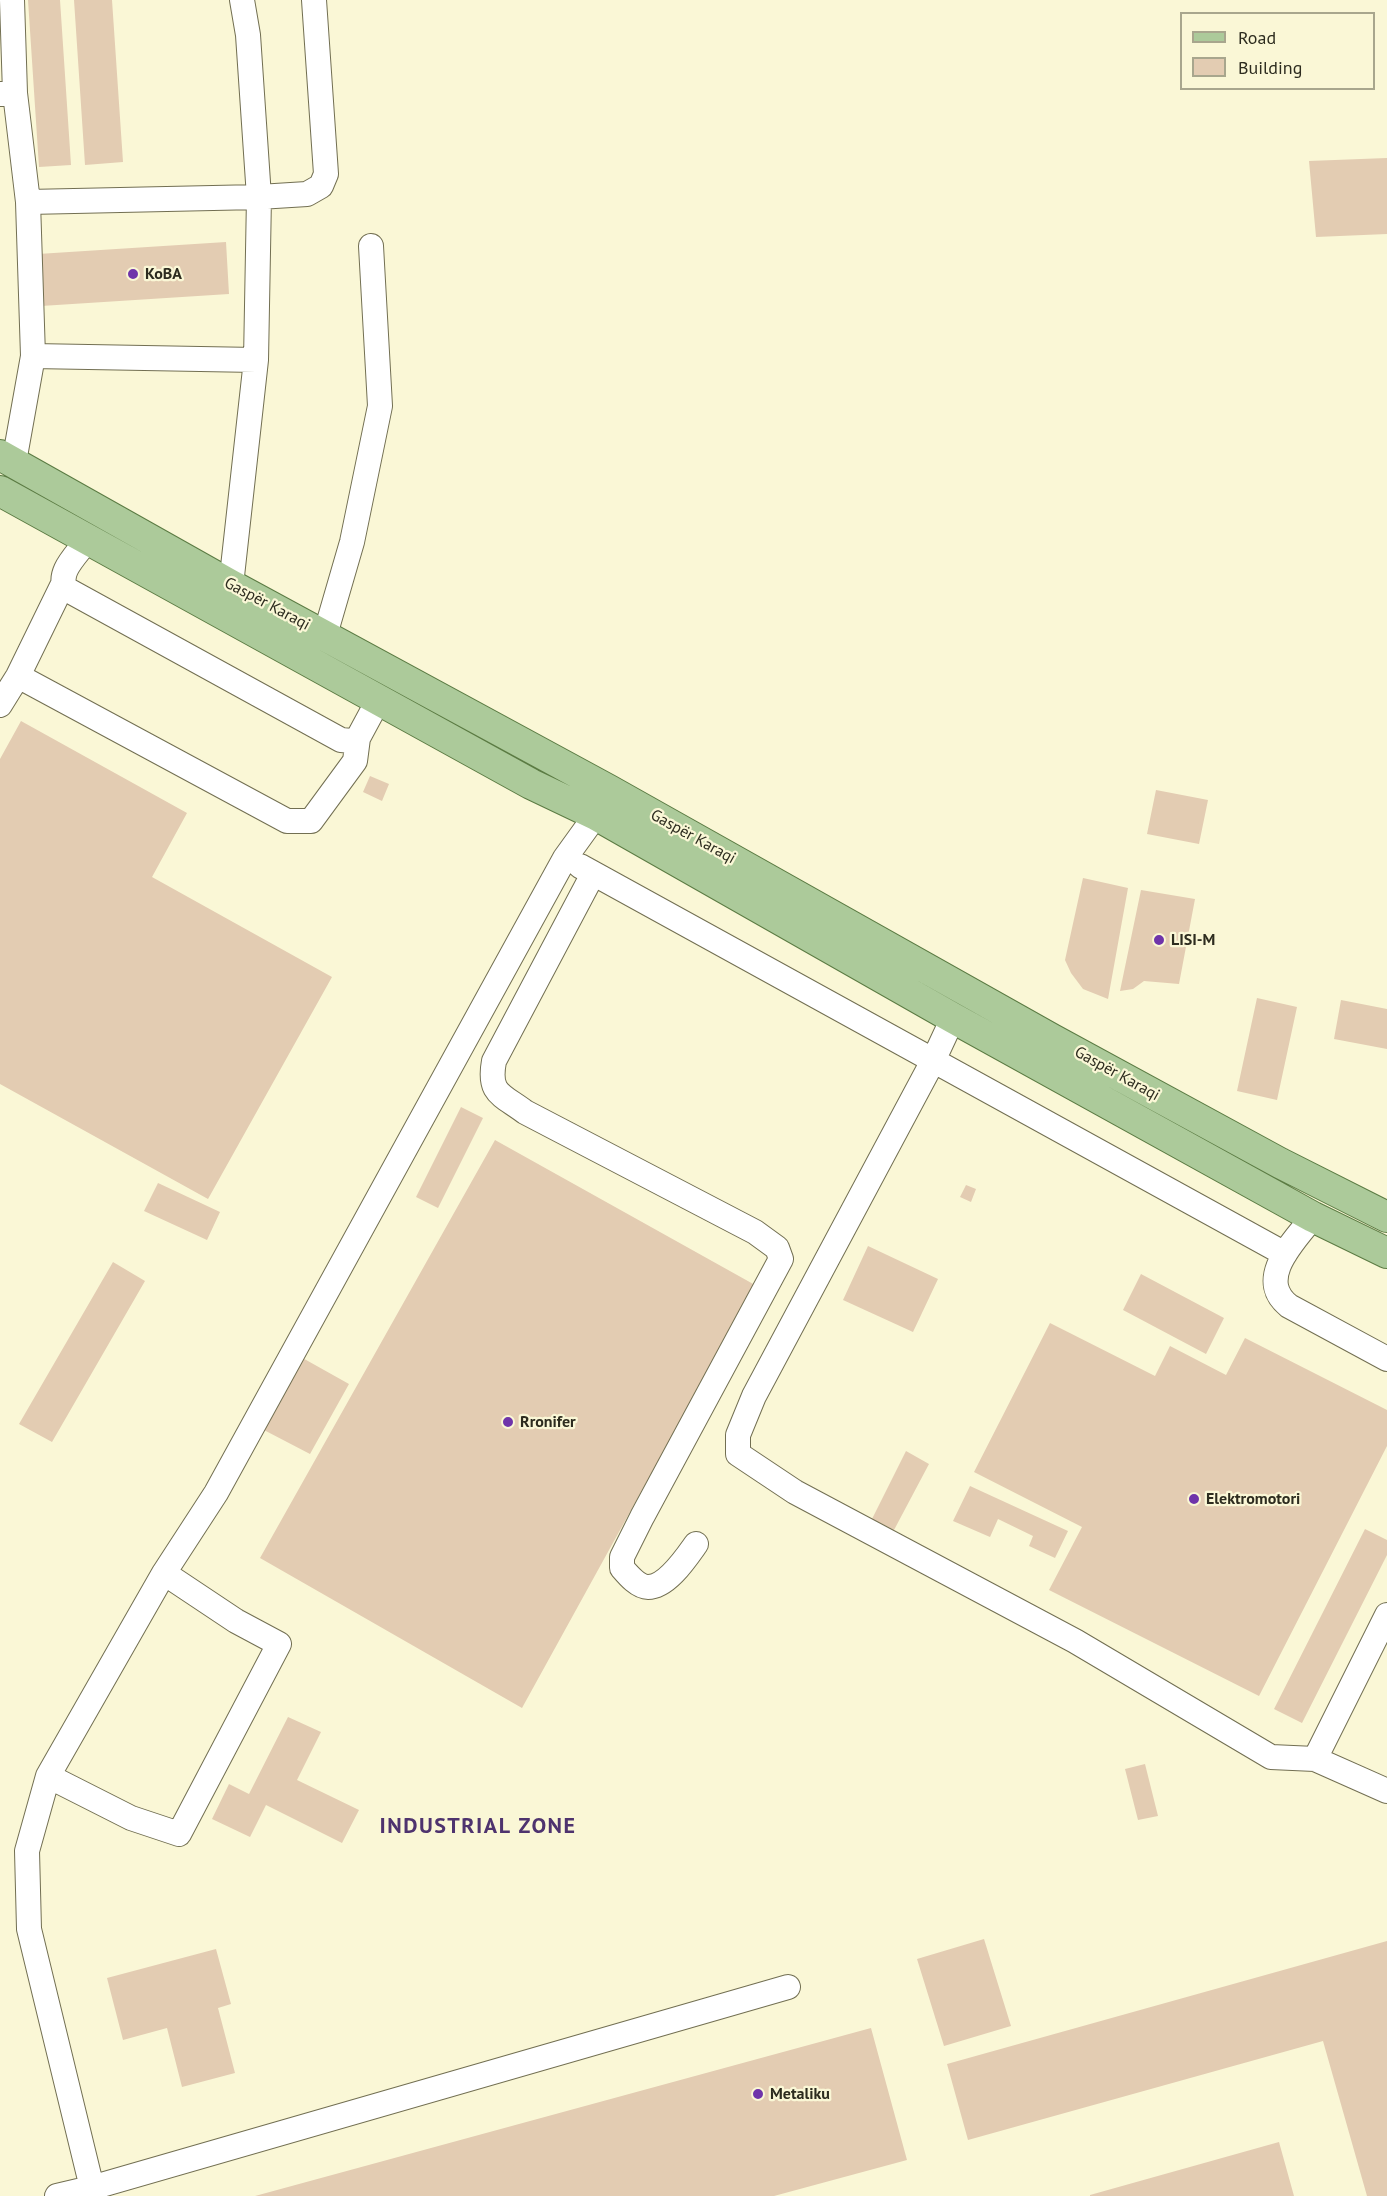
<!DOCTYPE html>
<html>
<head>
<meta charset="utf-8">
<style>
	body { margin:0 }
	#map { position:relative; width:1387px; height:2196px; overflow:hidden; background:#faf7d6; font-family:"PT Sans",sans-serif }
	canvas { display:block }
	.legend { position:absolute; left:1180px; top:12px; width:195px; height:78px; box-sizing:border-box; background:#faf7d6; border:2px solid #a8a68d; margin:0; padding:8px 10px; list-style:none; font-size:18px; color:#2d2c1f }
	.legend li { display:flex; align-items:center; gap:12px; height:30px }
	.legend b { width:30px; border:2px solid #a8a68d }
</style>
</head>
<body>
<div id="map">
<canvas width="1387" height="2196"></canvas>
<ul class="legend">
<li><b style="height:8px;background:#acca9a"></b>Road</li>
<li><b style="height:16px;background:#e3ccb2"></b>Building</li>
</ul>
</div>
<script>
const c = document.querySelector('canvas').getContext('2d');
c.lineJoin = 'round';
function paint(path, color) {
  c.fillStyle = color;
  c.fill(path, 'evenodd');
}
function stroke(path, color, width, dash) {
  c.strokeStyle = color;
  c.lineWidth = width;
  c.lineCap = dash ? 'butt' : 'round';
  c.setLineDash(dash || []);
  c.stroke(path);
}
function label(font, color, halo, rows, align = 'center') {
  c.font = font + ' "PT Sans",sans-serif';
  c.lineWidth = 4.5;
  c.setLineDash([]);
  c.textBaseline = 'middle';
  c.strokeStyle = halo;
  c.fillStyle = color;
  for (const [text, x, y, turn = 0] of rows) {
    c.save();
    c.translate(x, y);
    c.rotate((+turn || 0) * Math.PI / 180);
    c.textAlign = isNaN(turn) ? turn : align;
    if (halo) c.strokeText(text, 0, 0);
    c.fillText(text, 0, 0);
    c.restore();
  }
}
const building = new Path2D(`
	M28,0H60L71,165L39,167Z
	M74,0H112L123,162L85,165Z
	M1387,158V234L1316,237L1309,161Z
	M226,242L229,294L41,306L38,254Z
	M21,721L187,813L152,877L332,977L208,1199L0,1084V759Z
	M370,776L389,784L382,801L363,792Z
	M1156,790L1208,800L1199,844L1147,834Z
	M1083,878L1128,888L1108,999L1083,989L1071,973L1065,960Z
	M1141,890L1195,899L1179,984L1144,981L1133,989L1120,991Z
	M1257,998L1297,1007L1277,1100L1237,1091Z
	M1341,1000L1387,1009V1049L1334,1039Z
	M461,1107L483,1118L438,1208L416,1197Z
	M495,1140L755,1285L522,1708L260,1558Z
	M158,1183L220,1212L207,1240L144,1211Z
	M966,1185L976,1189L971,1202L960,1197Z
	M868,1246L938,1279L913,1332L843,1300Z
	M113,1262L145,1281L52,1442L19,1424Z
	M1141,1274L1224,1318L1206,1354L1123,1310Z
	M1050,1323L1155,1376L1170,1346L1226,1375L1245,1338L1387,1410V1446L1259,1696L1049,1590L1082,1527L974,1472Z
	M299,1356L349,1384L310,1454L262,1429Z
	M906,1451L929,1464L894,1530L872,1519Z
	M970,1486L1068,1531L1055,1558L1029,1546L1033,1536L998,1519L990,1537L953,1521Z
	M1365,1529L1387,1540V1555L1302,1723L1274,1709Z
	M288,1717L321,1732L297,1780L359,1810L342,1843L266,1805L250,1837L212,1819L229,1784L249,1794Z
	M1145,1764L1158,1816L1138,1820L1125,1769Z
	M984,1939L1011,2026L944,2046L917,1959Z
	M1387,1941V2196H1367L1323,2041L968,2140L947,2064Z
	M216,1949L231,2004L218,2008L235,2073L182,2087L167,2028L123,2040L107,1978Z
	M871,2028L907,2160L774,2196H255Z
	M1279,2142L1294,2196H1090V2195Z`);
const minor = new Path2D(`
	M0,94L15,93L12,0
	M28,202L259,197L248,35L242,0
	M33,356L256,360
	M14,462L33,356L28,202L15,93
	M87,540C78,554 56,572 66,589L341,740L352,741L358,738L379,699
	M231,585L256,360L259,197L307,194L321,186L326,174L314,0
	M325,635L352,542L380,406L371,246
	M18,676L287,821H311L355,761L358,738
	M0,705L18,676L63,584
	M580,866L1285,1254
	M593,874L494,1061C488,1094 501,1094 525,1112L755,1232L777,1248L781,1259L642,1517L622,1557V1568C628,1575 638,1587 648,1587C667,1587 686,1558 696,1544
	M953,1018L933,1061L754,1396L738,1435V1454L795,1492L1075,1641L1271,1757L1315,1759L1387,1791
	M1313,1217C1294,1241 1255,1279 1289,1306L1387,1359
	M1315,1759L1387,1615
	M48,1776L131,1818L179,1834L279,1644L236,1621L164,1573
	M57,2196L91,2188L788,1987
	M94,2196L29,1929L27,1851L48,1776L164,1573L216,1493L565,858L596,815`);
const major = new Path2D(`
	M0,455L231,585L609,790L1052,1039L1280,1163L1387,1217
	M0,491L531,784L596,815L953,1018L1313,1217L1387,1253`);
const markers = [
	[133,274,6,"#6f34aa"],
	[1159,940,6,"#6f34aa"],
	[508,1422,6,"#6f34aa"],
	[1194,1499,6,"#6f34aa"],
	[758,2094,6,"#6f34aa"]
];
const poiNames = [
	["KoBA",145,274],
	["LISI-M",1171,940],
	["Rronifer",520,1422],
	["Elektromotori",1206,1499],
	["Metaliku",770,2094]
];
const streetNames = [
	["Gaspër Karaqi",267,604,28],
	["Gaspër Karaqi",693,837,29],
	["Gaspër Karaqi",1117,1074,29]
];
const districtNames = [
	["INDUSTRIAL ZONE",478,1827]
];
paint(building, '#e3ccb2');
stroke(minor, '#726f52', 26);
stroke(major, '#5b7b43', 32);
stroke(minor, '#fff', 24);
stroke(major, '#acca9a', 30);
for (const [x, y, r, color] of markers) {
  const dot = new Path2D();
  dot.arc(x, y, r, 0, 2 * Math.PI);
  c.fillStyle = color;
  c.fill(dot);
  stroke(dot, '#faf7d6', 2);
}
label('bold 16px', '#2d2c1f', '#faf7d6', poiNames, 'left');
label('16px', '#2d2c1f', '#faf7d6', streetNames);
c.letterSpacing = '1.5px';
label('bold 22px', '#4e336e', '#faf7d6', districtNames);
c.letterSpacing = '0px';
</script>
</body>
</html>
